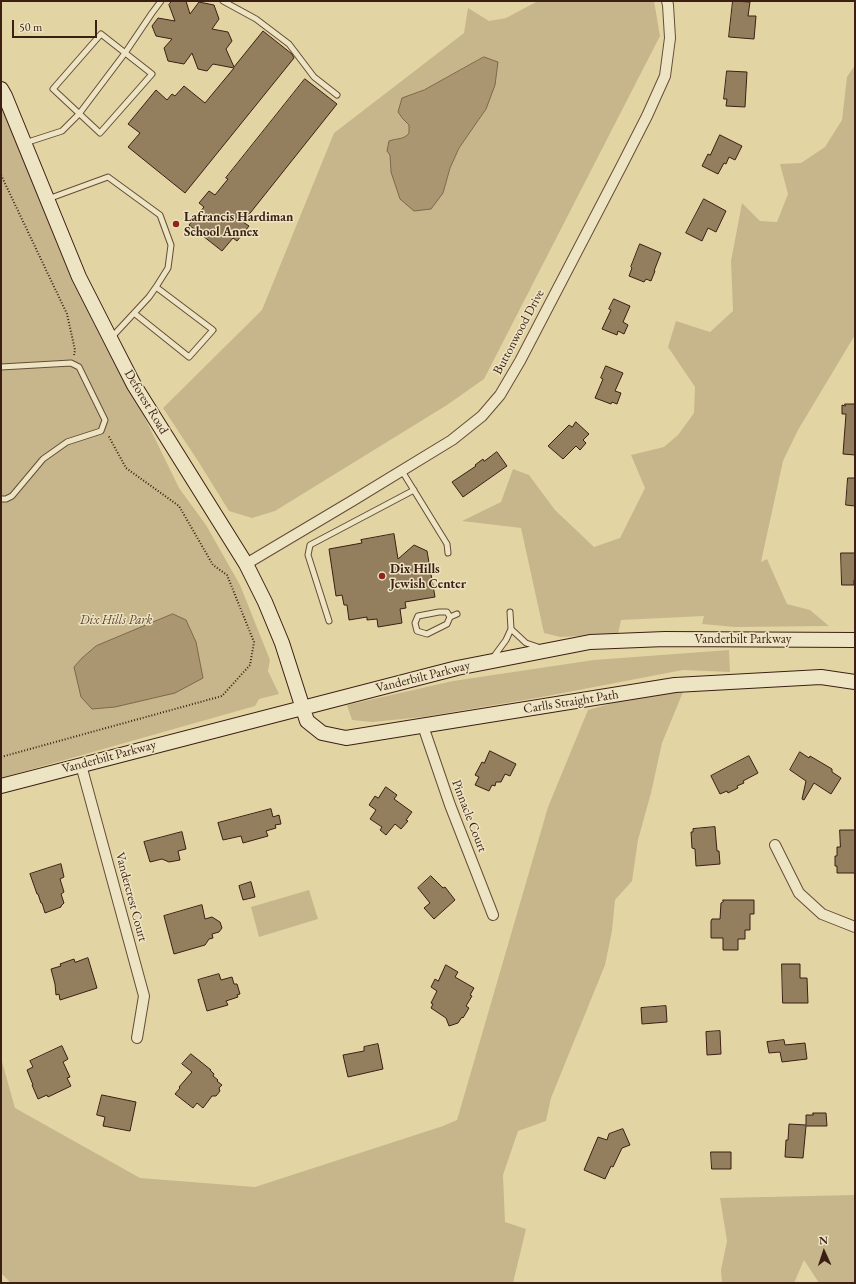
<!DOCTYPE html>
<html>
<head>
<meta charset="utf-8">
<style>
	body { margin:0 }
	#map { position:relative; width:856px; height:1284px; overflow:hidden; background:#e3d5a3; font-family:"EB Garamond",serif }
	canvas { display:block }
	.frame { position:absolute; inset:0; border:2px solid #3c1f14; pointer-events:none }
	.north { position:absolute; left:804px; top:1232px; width:40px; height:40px; -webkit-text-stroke:3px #ede4c3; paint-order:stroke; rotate:357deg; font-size:11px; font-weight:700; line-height:16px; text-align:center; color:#3c1f14 }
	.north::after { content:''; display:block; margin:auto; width:14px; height:18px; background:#3c1f14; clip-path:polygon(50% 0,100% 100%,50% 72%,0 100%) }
	.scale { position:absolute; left:12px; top:20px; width:85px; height:18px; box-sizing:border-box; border:2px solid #3c1f14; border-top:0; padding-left:5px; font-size:12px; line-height:14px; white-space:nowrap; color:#3c1f14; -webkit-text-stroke:3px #ede4c3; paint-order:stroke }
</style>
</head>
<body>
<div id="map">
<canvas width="856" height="1284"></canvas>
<div class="frame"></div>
<div class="north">N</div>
<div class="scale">50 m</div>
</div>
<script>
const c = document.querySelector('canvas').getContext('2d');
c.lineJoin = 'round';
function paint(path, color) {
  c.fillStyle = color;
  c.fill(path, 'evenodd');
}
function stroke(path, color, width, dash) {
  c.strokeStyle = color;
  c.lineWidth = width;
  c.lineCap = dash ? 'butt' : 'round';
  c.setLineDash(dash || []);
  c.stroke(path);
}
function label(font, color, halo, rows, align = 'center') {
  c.font = font + ' "EB Garamond",serif';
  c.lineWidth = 3;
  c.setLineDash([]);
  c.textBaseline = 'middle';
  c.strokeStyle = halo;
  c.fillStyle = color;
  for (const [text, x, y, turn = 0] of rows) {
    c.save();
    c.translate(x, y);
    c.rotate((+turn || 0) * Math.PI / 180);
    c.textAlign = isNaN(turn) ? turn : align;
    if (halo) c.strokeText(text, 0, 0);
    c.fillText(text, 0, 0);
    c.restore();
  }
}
const green = new Path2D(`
	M538,1H654L660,36L484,379L447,405L275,511L252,518L229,511L198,461L163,408L262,310L334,133L464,33L468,8L489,21L506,18ZM484,57L486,109L459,148L450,168L443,193L400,199L391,172L390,155L395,139C401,139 405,139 409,133V125L403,119L412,94L424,90Z
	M855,65V335L798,430L783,461L761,562L767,559L787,604L810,610L829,626L735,627L702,624L704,616L621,620L618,634L560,637L544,633L521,528L462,521L501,502L513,469L529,475L555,510L594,547L620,538L645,488L631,455L664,447L678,435L694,413L695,387L668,347L676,321L710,332L733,311L731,261L742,203L760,221L777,222L788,194L780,164L801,163L825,147L842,120L847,77Z
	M1,100L126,379L179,488L206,525L240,585L270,660L268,671L279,694L259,699L255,706L1,778Z
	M729,650L730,672L683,670L542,697L423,717L372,722L352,720L347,705L453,681L594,660Z
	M683,692L662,743L651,793L638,840L632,881L615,900L612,931L605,965L551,1098L546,1121L518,1131L503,1175L505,1222L526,1229L513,1283H11L1,1273V1058L15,1108L140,1178L255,1187L443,1126L457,1120L548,807L588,710L642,695Z
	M309,890L318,919L259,937L251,907Z
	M855,1195V1283H819L804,1260L794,1283H722L721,1270L727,1241L720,1198Z`);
const water = new Path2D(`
	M484,57L498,62L495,85L486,109L459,148L450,168L443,193L431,209L414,211L400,199L391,172L390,155L387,151L389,141C397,138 404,140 409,133V125L403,119L398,112L402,98L424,90Z
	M173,614L186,620L196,642L203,678L175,693L115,707L92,709L81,697L74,667L82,658L96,646Z`);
const building = new Path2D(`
	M172,1H186L190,14L199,2L214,5L219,19L212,29L228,32L232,41L226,49L234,67L263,31L292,54L294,58L185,193L128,147L140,133L128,124L156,90L167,100L172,94L175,96L184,86L205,103L234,68L213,64L207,71L198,69L192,53L184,64L168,61L164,48L172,39L156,36L152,26L158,18L175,21L169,5Z
	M733,1L750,2L748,16H756L754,39L729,37Z
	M727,71L747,72L745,107L726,106L727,99H724Z
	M305,79L337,104L243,222L249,226L237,241L233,238L222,251L189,225L204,207L199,203L209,191L215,195L228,179L226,178Z
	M720,135L742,146L735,160L729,157L726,164L724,163L718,174L702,166L708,154L710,155Z
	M704,199L726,211L716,232L708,228L702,241L686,233Z
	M640,244L661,253L654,271H655L651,281L646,279L644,282L629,276L632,268L631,267Z
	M614,299L630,306L623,322L628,325L624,334L618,331L617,335L602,329L611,310L609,309Z
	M606,366L623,373L615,391L621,393L617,404L612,402L611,404L595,398L603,379L601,378Z
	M845,404H855V455L843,454L846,414H842V405L845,406Z
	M576,422L589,434L583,440L586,443L580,450L576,446L563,459L548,446L569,425L572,427Z
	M497,452L507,466L463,497L452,482L476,466L475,465L483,459L484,461Z
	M848,478H855V506L846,505Z
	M394,534L398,559L414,545L427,551L435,597L405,602L406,608L400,609L402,623L378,627L377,619L367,620V617L349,620L347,605H344L342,595L336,596L329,549L362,543L361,540Z
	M841,553H855V580H854V585H842Z
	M490,751L516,764L510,776L505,774L501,782H496L495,786L492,785L489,791L475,785L479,777L475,775L482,762L484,763Z
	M800,752L809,758L810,756L832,769V772L841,778L831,794L814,783L804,800L802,799L806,781L790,770Z
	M749,756L758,773L743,781L744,783L737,786L738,788L728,793L727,791L720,794L711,776Z
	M386,787L397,795L394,799L412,812L406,820L408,821L401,829L395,824L386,835L380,830L382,827L370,819L376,810L369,805L375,796L378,798Z
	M271,809L273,817L279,815L281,824L275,825L276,828L266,831L268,836L243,843L241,836L223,840L218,823Z
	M715,827L717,851H719L720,864L696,866L695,849L692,848L691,832H693V829Z
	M840,830H855V873H837V866H835V856H837V847H840Z
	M182,832L186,849L178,851L180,860L169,862L162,859L150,862L144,842Z
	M61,864L64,877L60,879L64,892L61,894L64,903L61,906V907L45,913L42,903H41L38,894H37L30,874Z
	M431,876L443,888L445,887L455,900L434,919L424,908L430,903L418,888Z
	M251,882L255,897L243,900L239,886Z
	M723,900H754V914H750V930H745V939H738V950H723V938H711V921L712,919H720L721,903L723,902Z
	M202,905L205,919L212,917L220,922L222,928L219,932L212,934L213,938L209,939L205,945L174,954L164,916Z
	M88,958L97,988L60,1000L59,994L56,995L55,984L51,969L61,966L60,964L74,959L75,962Z
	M782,964H800V978H807L808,1003H783Z
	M446,965L458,972L455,977L474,988L470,995L472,996L466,1006L469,1008L463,1018L462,1017L458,1023L449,1026L446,1018L431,1008L433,1004L431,1003L437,991L431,987L435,979L438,981Z
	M219,974L221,980L232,977L234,984H237L240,994L237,995L238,997L226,1001L228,1005L207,1011L198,980Z
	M666,1006L667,1022L642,1024L641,1008Z
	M720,1031L721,1054L707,1055L706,1032Z
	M784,1040L785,1045L805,1043L807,1059L782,1062L780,1052L769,1053L767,1042Z
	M378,1044L383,1069L348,1077L343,1055L364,1051V1047Z
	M62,1046L68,1059L63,1062L70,1077L67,1078L71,1086L48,1097L47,1095L38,1099L32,1085H33L27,1070L33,1067L30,1061Z
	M191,1054L211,1070H210L214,1074L213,1076L218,1080L217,1081L222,1085L219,1088L220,1091L216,1096H212L203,1108L197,1103L193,1108L175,1094L180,1088L179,1087L192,1072L182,1064Z
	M102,1095L136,1102L130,1131L103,1126L105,1117L97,1115Z
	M813,1113H826L827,1126H806L803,1158L785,1157L786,1140H788L789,1124L806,1125V1115H813Z
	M623,1129L630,1145L622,1148L613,1167L611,1166L605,1179L584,1170L598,1137L607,1140L609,1134Z
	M711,1152H731V1169H712Z`);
const path = new Path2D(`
	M1,175L67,314L75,350L74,355
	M1,757L222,696L250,665L254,642L227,575L213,565L179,506L126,468L108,435`);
const lane = new Path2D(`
	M223,1L256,19L289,44L314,77L337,95
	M101,34L152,74L100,133L53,89Z
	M25,143L62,131L79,114L125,53L152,13L161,1
	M48,199L108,177L160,215L171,245L168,268L156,287L149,297L111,338
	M134,313L189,357L213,330L156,287
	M1,367L71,363L79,367L105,420L101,431L67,442L43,459L12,496L6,499H1
	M402,471L447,544L448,553
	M510,612L511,629
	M450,617L447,624L427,634L417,631L415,623L418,616L439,612H447L450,617L457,614
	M329,621L308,555L310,545L414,490
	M492,659L506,640L511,629L526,643L541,648`);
const street = new Path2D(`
	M246,564L352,501L452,440L482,416L500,395L520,361L622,165L647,116L665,76L670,38L668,5L667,1
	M423,726L450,805L493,915
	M81,765L144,996L137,1038
	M775,845L799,893L822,914L855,927`);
const secondary = new Path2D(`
	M1,89L5,96L79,277L110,338L134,385L246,564L265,602L282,643L307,721L322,733L346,738L675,685L821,677L855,682
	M1,786L457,668L590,642L665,639L855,640`);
const markers = [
	[176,224,4,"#8f2418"],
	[382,576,4,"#8f2418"]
];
const poiNames = [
	["Lafrancis Hardiman",184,217],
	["School Annex",184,232],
	["Dix Hills",390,569],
	["Jewish Center",390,584]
];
const streetNames = [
	["Buttonwood Drive",519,332,-62],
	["Deforest Road",146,402,59],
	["Vanderbilt Parkway",743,639],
	["Vanderbilt Parkway",423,677,-14],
	["Carlls Straight Path",571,702,-9],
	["Vanderbilt Parkway",109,757,-15],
	["Pinnacle Court",469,816,69],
	["Vandercrest Court",131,897,75]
];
const parkNames = [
	["Dix Hills Park",116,620]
];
paint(green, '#c7b68b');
paint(water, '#aa9772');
stroke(water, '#7e674c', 1);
paint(building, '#937e5e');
stroke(building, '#3c1f14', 1);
stroke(lane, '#664c38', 7);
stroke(street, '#664c38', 12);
stroke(secondary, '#3c1f14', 16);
stroke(path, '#3c1f14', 2, [1, 2]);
stroke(lane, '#ede4c3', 5);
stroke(street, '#ede4c3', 10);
stroke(secondary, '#ede4c3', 14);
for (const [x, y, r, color] of markers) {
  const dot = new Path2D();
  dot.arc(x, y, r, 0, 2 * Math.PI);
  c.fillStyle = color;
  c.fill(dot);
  stroke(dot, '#ede4c3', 1.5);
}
label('bold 13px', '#3c1f14', '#ede4c3', poiNames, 'left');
label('13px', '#3c1f14', '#ede4c3', streetNames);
label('italic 13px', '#5f4532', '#ede4c3', parkNames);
</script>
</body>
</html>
